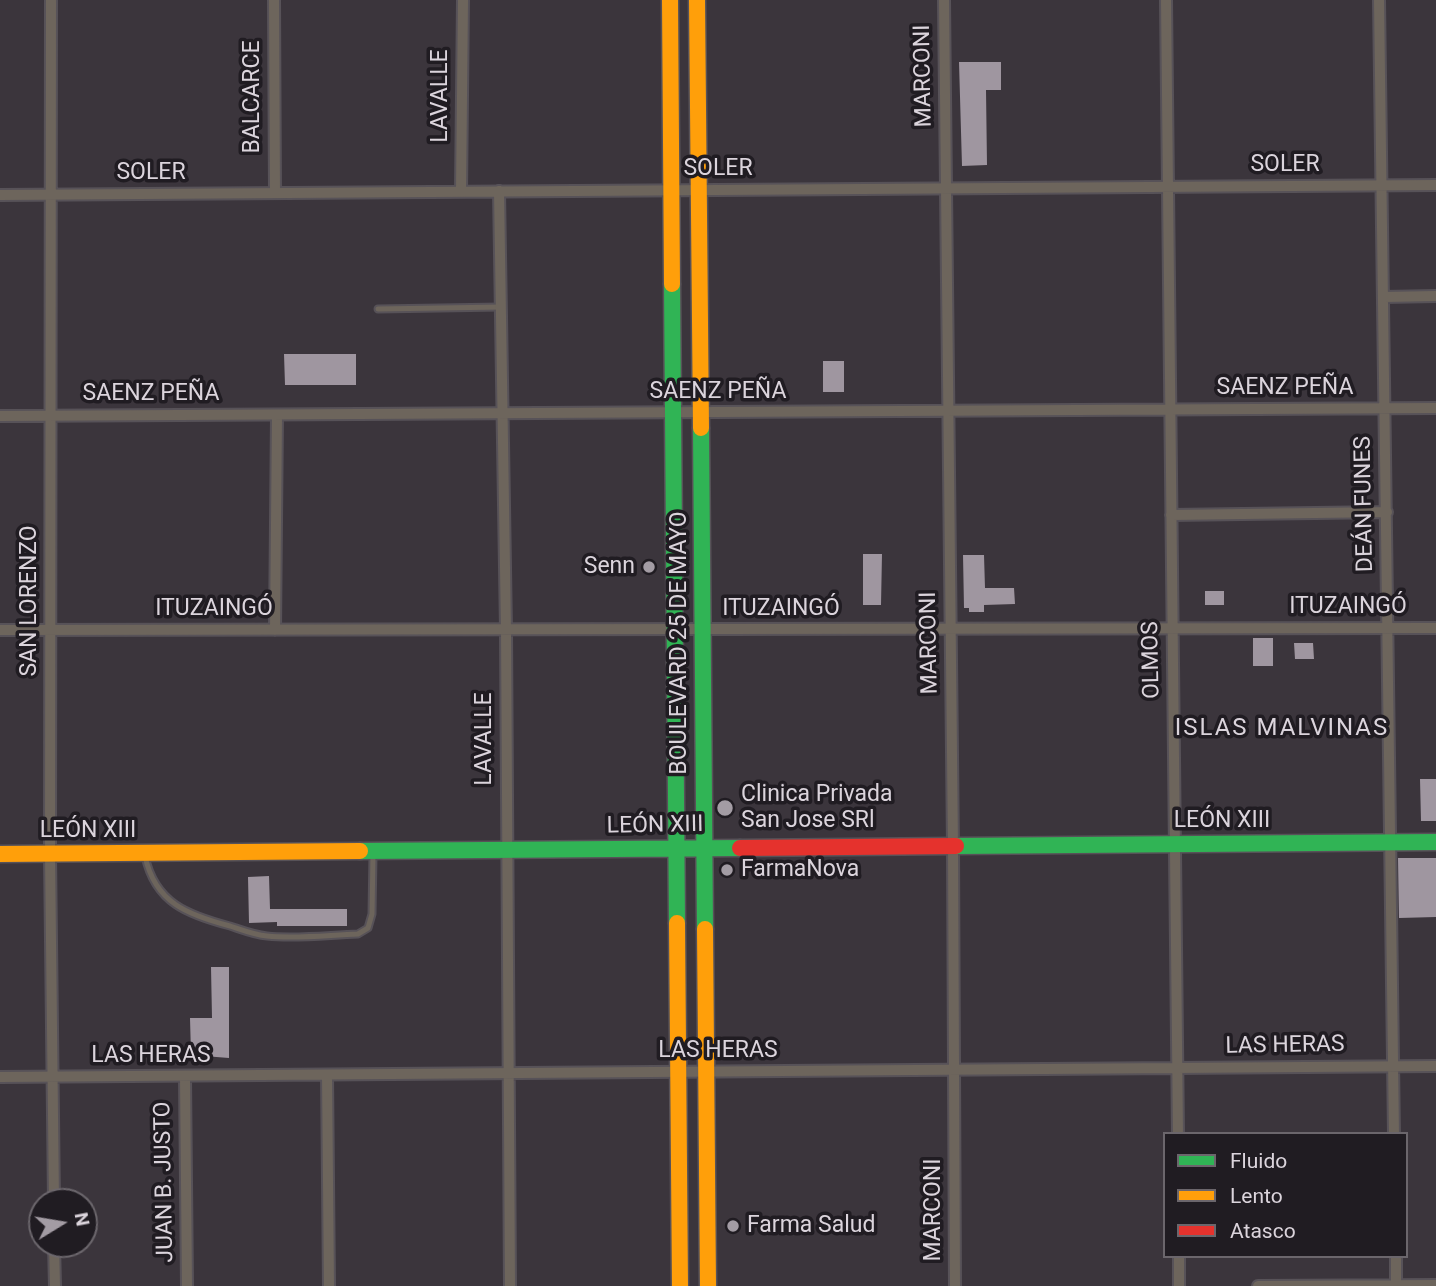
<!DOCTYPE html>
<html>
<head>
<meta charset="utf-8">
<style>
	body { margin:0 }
	#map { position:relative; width:1436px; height:1286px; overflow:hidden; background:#3b353c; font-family:Roboto,sans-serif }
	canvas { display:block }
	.legend { position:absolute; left:1163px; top:1132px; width:245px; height:126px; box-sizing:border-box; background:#201c22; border:2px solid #6b666c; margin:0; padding:9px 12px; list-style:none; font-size:21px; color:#dbd4dc }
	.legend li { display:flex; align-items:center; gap:14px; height:35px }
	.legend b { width:35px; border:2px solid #6b666c }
	.north { position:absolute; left:28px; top:1188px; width:70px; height:70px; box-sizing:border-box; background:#201c22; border:2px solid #6b666c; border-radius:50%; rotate:79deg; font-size:19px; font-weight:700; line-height:28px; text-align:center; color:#dbd4dc }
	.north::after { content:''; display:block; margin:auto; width:24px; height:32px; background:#a39ca4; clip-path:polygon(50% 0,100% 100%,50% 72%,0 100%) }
</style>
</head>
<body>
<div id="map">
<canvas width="1436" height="1286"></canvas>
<ul class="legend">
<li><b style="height:9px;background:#30b455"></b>Fluido</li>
<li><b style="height:9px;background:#ff9f0a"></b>Lento</li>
<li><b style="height:9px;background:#e5322d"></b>Atasco</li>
</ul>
<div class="north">N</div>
</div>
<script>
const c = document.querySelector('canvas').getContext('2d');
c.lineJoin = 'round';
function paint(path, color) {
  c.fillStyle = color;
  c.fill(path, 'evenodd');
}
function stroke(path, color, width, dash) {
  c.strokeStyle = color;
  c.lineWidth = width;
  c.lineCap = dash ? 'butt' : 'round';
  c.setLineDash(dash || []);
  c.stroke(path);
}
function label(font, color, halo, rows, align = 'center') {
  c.font = font + ' Roboto,sans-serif';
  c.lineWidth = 7;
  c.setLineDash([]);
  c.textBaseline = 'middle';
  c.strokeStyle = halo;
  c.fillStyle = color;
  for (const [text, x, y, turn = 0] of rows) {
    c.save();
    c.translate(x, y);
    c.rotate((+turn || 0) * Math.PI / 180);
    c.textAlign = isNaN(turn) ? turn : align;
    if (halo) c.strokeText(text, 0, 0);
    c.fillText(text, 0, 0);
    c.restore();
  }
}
const building = new Path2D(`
	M959,62H1001V90H986L987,165L962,166Z
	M284,354H356V385H285Z
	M823,361H844V392H823Z
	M863,554H882L881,605H863Z
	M963,555H984L985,588H1014L1015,604L984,605V612H969V608H964Z
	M1205,591H1224V605H1205Z
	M1253,638H1273V666H1253Z
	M1294,643H1313L1314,659H1295Z
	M1420,779H1436V821H1421Z
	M1398,858H1436V917L1399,918Z
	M269,876L270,909H347V926H277V922L249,923L248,877Z
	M211,967H229V1058L191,1055L190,1018H212Z`);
const lane = new Path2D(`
	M378,309L501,307
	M145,856C155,903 188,915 230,926C242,930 255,935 267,936C297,939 328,935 358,934L368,928L372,914L373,855`);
const street = new Path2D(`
	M51,0L50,854L54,1202
	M274,0L275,193
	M944,0L953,846L955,1286
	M1166,0L1178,1134
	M1379,0L1394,1134
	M499,191L506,630L510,1286
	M461,192L463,0
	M0,195L1436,185
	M1384,297L1436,296
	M0,416L1436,408
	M1171,515L1387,512
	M0,630L1436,628
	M275,630L277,415
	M327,1075L329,1286
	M0,1077L1436,1066
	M185,1077L187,1286
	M54,1244L55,1286
	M1179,1256V1286
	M1396,1256V1286
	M1258,1286L1436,1285`);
const fast = new Path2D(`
	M672,284L677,923
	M701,428L705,929
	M956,846L1436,842
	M360,851L740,848`);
const slow = new Path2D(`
	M670,0L672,284
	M697,0L701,428
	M0,854L360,851
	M677,923L680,1286
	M705,929L708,1286`);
const jam = new Path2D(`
	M740,848L956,846`);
const markers = [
	[649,567,7,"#a39ca4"],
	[725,808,9,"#a39ca4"],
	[727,870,7,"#a39ca4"],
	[733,1226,7,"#a39ca4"]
];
const streetNames = [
	["MARCONI",924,76,-91],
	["LAVALLE",441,96,-90],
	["BALCARCE",253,97,-90],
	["SOLER",1285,165],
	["SOLER",718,169],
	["SOLER",151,173],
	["SAENZ PEÑA",1285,388],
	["SAENZ PEÑA",718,392],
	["SAENZ PEÑA",151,394],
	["DEÁN FUNES",1365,504,-91],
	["SAN LORENZO",30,601,-90],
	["ITUZAINGÓ",1348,607],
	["ITUZAINGÓ",214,609],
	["ITUZAINGÓ",781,609],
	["BOULEVARD 25 DE MAYO",680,643,-90],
	["MARCONI",930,643,-91],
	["OLMOS",1152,660,-91],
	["LAVALLE",485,739,-90],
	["LEÓN XIII",1222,821],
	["LEÓN XIII",655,826,-1],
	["LEÓN XIII",88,831],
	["LAS HERAS",1285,1046,-1],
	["LAS HERAS",718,1051],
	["LAS HERAS",151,1056],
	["JUAN B. JUSTO",165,1182,-91],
	["MARCONI",934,1210,-90]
];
const poiNames = [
	["Senn",635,567,"right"],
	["Clinica Privada",741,795],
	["San Jose SRl",741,821],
	["FarmaNova",741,870],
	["Farma Salud",747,1226]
];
const neighbourhoodNames = [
	["ISLAS MALVINAS",1282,729]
];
paint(building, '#9f96a0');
stroke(lane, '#575258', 9);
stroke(street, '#575258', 14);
stroke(fast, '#575258', 19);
stroke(slow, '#575258', 19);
stroke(jam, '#575258', 19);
stroke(lane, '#6d655c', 5);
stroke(street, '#6d655c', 10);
stroke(fast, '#30b455', 16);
stroke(slow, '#ff9f0a', 16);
stroke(jam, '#e5322d', 16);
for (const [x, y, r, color] of markers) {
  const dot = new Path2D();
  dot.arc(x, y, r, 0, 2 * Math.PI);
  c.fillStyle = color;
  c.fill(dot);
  stroke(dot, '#201c22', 2.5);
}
label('23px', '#dbd4dc', '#201c22', streetNames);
label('23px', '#dbd4dc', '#201c22', poiNames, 'left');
c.letterSpacing = '2px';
label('24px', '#dbd4dc', '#201c22', neighbourhoodNames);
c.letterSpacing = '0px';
</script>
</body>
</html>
